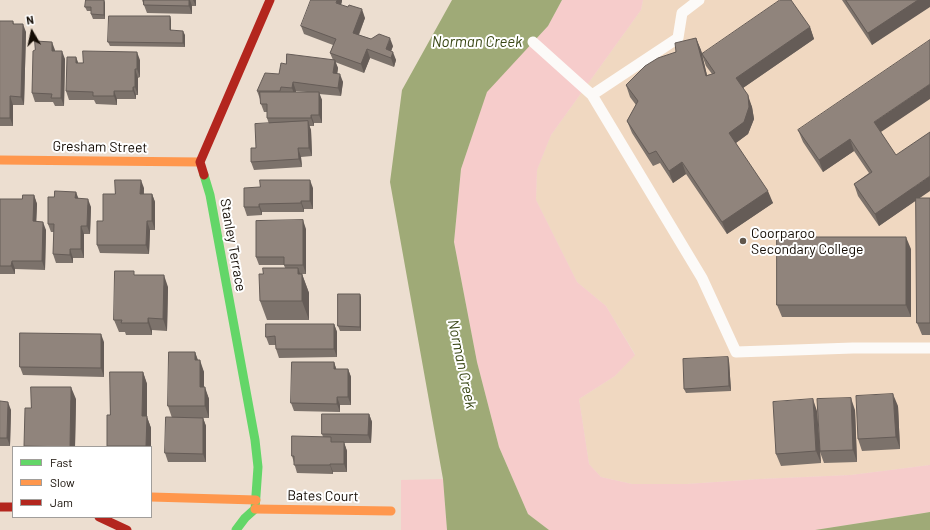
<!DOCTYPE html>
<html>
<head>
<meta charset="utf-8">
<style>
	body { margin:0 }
	#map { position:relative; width:930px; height:530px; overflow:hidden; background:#ecded0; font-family:Barlow,sans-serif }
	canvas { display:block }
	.legend { position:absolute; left:12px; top:446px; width:140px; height:72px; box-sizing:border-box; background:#fff; border:1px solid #a19e9b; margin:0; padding:5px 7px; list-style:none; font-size:12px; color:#140c04 }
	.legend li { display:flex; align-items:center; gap:8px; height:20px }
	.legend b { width:20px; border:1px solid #a19e9b }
	.north { position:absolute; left:12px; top:12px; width:40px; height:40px; -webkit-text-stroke:3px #fff; paint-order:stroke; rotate:351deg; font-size:11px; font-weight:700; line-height:16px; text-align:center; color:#140c04 }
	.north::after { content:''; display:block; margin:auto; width:14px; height:18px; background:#140c04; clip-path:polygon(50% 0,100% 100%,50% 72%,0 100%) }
</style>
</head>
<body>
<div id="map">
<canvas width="930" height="530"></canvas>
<ul class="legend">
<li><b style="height:5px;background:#63d668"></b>Fast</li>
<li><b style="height:5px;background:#ff974d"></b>Slow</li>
<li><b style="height:5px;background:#b3261e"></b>Jam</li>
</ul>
<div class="north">N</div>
</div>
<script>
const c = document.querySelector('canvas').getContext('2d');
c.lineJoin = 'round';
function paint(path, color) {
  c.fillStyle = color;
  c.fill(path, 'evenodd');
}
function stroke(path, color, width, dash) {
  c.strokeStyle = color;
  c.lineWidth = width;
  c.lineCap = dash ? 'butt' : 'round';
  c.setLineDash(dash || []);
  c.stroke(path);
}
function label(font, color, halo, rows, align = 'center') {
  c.font = font + ' Barlow,sans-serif';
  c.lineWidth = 4;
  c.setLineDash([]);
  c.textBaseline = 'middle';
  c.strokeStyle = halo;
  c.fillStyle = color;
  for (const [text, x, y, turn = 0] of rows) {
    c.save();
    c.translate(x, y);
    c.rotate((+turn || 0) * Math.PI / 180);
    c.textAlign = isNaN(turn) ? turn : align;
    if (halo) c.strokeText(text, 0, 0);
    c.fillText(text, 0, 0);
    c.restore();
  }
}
const built = new Path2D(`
	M643,0H930V465L851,475L760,479L687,484H632L601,477L589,464L579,399L615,376L635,354L606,306L577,282L536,200L537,170L551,135L641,10Z`);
const green = new Path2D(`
	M562,0H643L641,10L551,135L537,170L536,200L577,282L606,306L635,355L615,376L579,399L589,464L601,477L632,484H687L760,479L851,475L930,465V512L815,530H549L528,514L499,447L477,362L454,242L461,169L487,91L548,26Z
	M443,479L447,530H401V480Z`);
const water = new Path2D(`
	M452,0H562L548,26L487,92L461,169L454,242L477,362L499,447L528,514L549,530H447L443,479L390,182L402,90Z
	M930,512V530H815L924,513Z`);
const lane = new Path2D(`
	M699,0L682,13L678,38L592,95L702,278L736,352L853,348H930
	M533,42L592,95`);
const fast = new Path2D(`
	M204,175L210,195L255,440L258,467L255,509
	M236,530L245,518L255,509`);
const slow = new Path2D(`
	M0,160L200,162
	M151,497L256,500
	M255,509L391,511`);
const jam = new Path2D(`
	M204,175L200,162L270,0
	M0,507H13
	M99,517L127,530`);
const wall = new Path2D(`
	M86,0H104L105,3V19H93L91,14V11H87L85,7Z
	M142,0H196V6H192V14L147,13Z
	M842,0H930L872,45Z
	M342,1L341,5L365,18L359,35L393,46L391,51L396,60L394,67L370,58L364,73L335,62L338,68L337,74L343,82L341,96L319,94L322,100V123H314V126H309L311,130L312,156L301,157L302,167L254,170L251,162L256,148L269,124L267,118V112H264L261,104L260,99L257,91L279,74L286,64L333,60L330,53L333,45L304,34L301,26ZM296,91L307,92H296Z
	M170,16L171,21V30L185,35V47L110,46L108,42Z
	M0,21H13L14,24L26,32L24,105H13V126H0Z
	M810,27L814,39L743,88L752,107L754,119L748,134L736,143L773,203L727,234L686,174L673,183L660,163L653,166L632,133L627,121L636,105L630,97L626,85L696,38L702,53ZM702,55L706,66L712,74L707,75Z
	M35,50H55V51L65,59L64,106H55L53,102H35L32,93Z
	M76,57L78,63L140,60V77L138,78V95H136V99H117V105L96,104L94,100H69L66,91Z
	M798,130L881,132L920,198H930V335H922L917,323L916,200L879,226L858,196L854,184L869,173L854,151L823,172L803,142Z
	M144,188V194H152L155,202V230H150L149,254L100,253L97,245L103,221L115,194Z
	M313,188V209H304V212H262V215L247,216L244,207Z
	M76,192L78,199L91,207L90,234H84V258H73V263H56L53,254L54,232H51L48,224L54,197Z
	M34,195L37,204L36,221L46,230L45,270L15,269V274H0V199H22Z
	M306,229V274H302L309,293V320H267L260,301L263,274L285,268L284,265H259L256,257Z
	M911,249V317H782L777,305Z
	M135,275L168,287L167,331L152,330V335H126L125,332H119L114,320Z
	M360,294L361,298V331H340L338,326Z
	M334,324L337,332V357L279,358L276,349V345H269L266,337Z
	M104,342V377L23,375L20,367Z
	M195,352L198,360L204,372V387L209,399V418H203L206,426V462H168L165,453L172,418L168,406Z
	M728,357L729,361L731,391L686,393L684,389Z
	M334,362L336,369H348L351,377V405H340V412L294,411L291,403Z
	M143,372L147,384V417L151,428V447H107V446L110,415Z
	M76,399L75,447H24L31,408Z
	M0,401L11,410L10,446H0Z
	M898,406L900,449L862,451L858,439Z
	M855,410L857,462L824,463L820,452L821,463L781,466L776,454L817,411L820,446Z
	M369,414L372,422L371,443H344L347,451V472H333V474L297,473L292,456L323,437L322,434Z`);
const shadedWall = new Path2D(`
	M104,0L105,3V19L104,15Z
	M189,0H190L192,6V14L189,6Z
	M193,0H196V6Z
	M337,0H342V1L339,11L336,3Z
	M918,0H930V7L872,45L868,33Z
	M362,9L365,18L356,41L353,33Z
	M170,16L171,21V35L170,30Z
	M23,24L26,32L24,105L21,97Z
	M810,27L814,39L740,90L736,78Z
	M183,31L185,35V47L183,43Z
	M390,38L393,46L389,57L386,49Z
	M696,38L701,50L710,88L706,76Z
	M52,42L55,50V59L52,51Z
	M367,49L370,58L364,73L361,64Z
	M62,51L65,59L64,106L61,98Z
	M137,52L140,60V77L137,69Z
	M393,52L396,60L394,67L391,58Z
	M76,57L79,65L76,63Z
	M335,60L338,68L336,82L333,73Z
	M135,69L138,78V95L135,87Z
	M340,74L343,82L341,96L338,88Z
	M293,82L296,91L295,97L292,88Z
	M930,84V99L878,134L874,122Z
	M133,87L136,95V99L133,91Z
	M114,91L117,99V105L114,96Z
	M319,92L322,100V123L319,115Z
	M748,95L752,107L754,119L748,134L733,145L729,133Z
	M10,96L13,105V126L10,118Z
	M311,115L314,123V126L311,118Z
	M308,121L311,130L312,156L309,148Z
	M850,139L854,151L823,172L819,160Z
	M298,148L301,157L302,167L299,159Z
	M682,162L686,174L673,183L669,171Z
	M930,176V191L879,226L875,214Z
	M141,180L144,188L143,202L140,194Z
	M310,180L313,188V209L310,201Z
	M768,191L773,203L727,234L722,222Z
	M76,192L79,200L75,198Z
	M152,194L155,202V230L152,221Z
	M34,195L37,204L36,230L33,221Z
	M88,199L91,207L90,234L87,226Z
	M301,201L304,209V212L301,203Z
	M259,204L262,212V215L259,207Z
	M303,220L306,229V274L303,265Z
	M147,221L150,230L149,254L146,245Z
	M43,222L46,230L45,270L42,261Z
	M81,226L84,234V258L81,249Z
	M906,237L911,249V317L906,305Z
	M70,249L73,258V263L70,255Z
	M12,261L15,269V274L11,266Z
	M298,268L302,279V274L309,293V320L302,301L298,274Z
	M164,275L168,287L167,331L163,319Z
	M360,294L361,298V331L360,327Z
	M148,318L152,330V335L148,323Z
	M334,324L337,332V357L334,349Z
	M101,334L104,342V377L101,368Z
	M195,352L199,364L195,360Z
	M728,357L729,361L731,391L729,386Z
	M200,360L204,372V399L200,387Z
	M334,362L337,371L334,369Z
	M348,369L351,377V405L348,397Z
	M143,372L147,384V417L151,428V447H146V446L142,416Z
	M71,387L76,399L75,447H70Z
	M205,387L209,399V418L205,406Z
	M893,394L898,406L900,449L896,437Z
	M337,397L340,405V412L337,404Z
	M851,398L855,410L857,462L853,450Z
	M813,399L817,411L821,463L816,451Z
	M8,402L11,410L10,446L7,438Z
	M369,414L372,422L371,443L368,435Z
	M203,418L206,426V462L203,454Z
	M344,442L347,451V472L344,464Z
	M330,464L333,472V474L330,465Z`);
const building = new Path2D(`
	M86,0H104V15L91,14V7H85Z
	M144,0H189V6L144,5Z
	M311,0H337L336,3L348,7L349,5L362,9L353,33L371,39L379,34L390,38L386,49L393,52L391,58L367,49L361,64L330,53L336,39L301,26Z
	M780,0H791L810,27L736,78L748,95L749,107L744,122L729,133L768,191L722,222L682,162L669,171L656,151L649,154L627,121L638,101L626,85L645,66L658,58L676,52L675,43L696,38L706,76L715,73L702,54Z
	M846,0H918L868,33Z
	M109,16H170V30L183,31V43L108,42Z
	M0,21H13V24H23L21,97L10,96V118H0Z
	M930,40V84L874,122L896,155L930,132V176L875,214L854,184L872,172L850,139L819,160L798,130Z
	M35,41L52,42V51H62L61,98H51L52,94L32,93L33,51L35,50Z
	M83,51L137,52V69H135V87H133V91H114V96H93V92L66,91L67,57H76V63H83Z
	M287,54L335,60L333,73L340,74L338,88L293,82L292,88L281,87L280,91H257L265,73L279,74L281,63L286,64Z
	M260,92H319V115H311V118H267V104H261Z
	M308,121L309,148H298L299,159L251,162V148H256L255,124Z
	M115,180H141L140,194H152V221H147L146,245H97V221H103V194H115Z
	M260,180H310V201H301V203L259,204V207H244V188L260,187Z
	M55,191L76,192L75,198L88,199L87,226H81V249H70V255L53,254L54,224H48V197H54Z
	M23,195H34L33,221L43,222L42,261H12L11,266H0V199H22Z
	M916,198H930V323H917Z
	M303,220V265H284V257H256V221Z
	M777,237H906V305H777Z
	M263,268H298V274H302V301H260L259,274H263Z
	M115,271H134V275H164L163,319L148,318V323H121L122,320H114Z
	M338,294H360V327L338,326Z
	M266,324H334V349H276L275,336L266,337Z
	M20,333L101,334V368L20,367Z
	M169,352H195V360H200V387H205V406H168Z
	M728,357L729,386L684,389L683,359Z
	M292,362H334V369H348V397H337V404L291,403Z
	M110,372H143L142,416H147L146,446H107V415H110Z
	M31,387H71L70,447L24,446L25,408H31Z
	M893,394L896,437L858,439L856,396Z
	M851,398L853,450L820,451L817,399Z
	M813,399L816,451L776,454L773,402Z
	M0,401L8,402L7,438H0Z
	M322,414H369L368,435L322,434Z
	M166,417L203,418V454L165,453Z
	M292,436L331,437V442H344V464H330V465H294V456H292Z`);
const markers = [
	[743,241,4,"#60564b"]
];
const streetNames = [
	["Gresham Street",100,147,1],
	["Stanley Terrace",233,245,80],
	["Bates Court",323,496,1]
];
const poiNames = [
	["Coorparoo",751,233],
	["Secondary College",751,249]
];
const waterNames = [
	["Norman Creek",477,42],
	["Norman Creek",462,364,78]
];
paint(built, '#f0d8c1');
paint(green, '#f6cccb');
paint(water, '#9faa77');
stroke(lane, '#fcfaf8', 11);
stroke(fast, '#63d668', 9);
stroke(slow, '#ff974d', 9);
stroke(jam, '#b3261e', 9);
paint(wall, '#7c726b');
paint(shadedWall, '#655c57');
paint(building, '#90847c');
stroke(building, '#655c57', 1);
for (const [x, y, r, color] of markers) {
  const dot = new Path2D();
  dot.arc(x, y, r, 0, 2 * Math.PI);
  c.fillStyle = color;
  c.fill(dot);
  stroke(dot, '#fff', 1.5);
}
label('14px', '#140c04', '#fff', streetNames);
label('14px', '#140c04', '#fff', poiNames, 'left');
label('italic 15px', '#384614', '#fff', waterNames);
</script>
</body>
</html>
